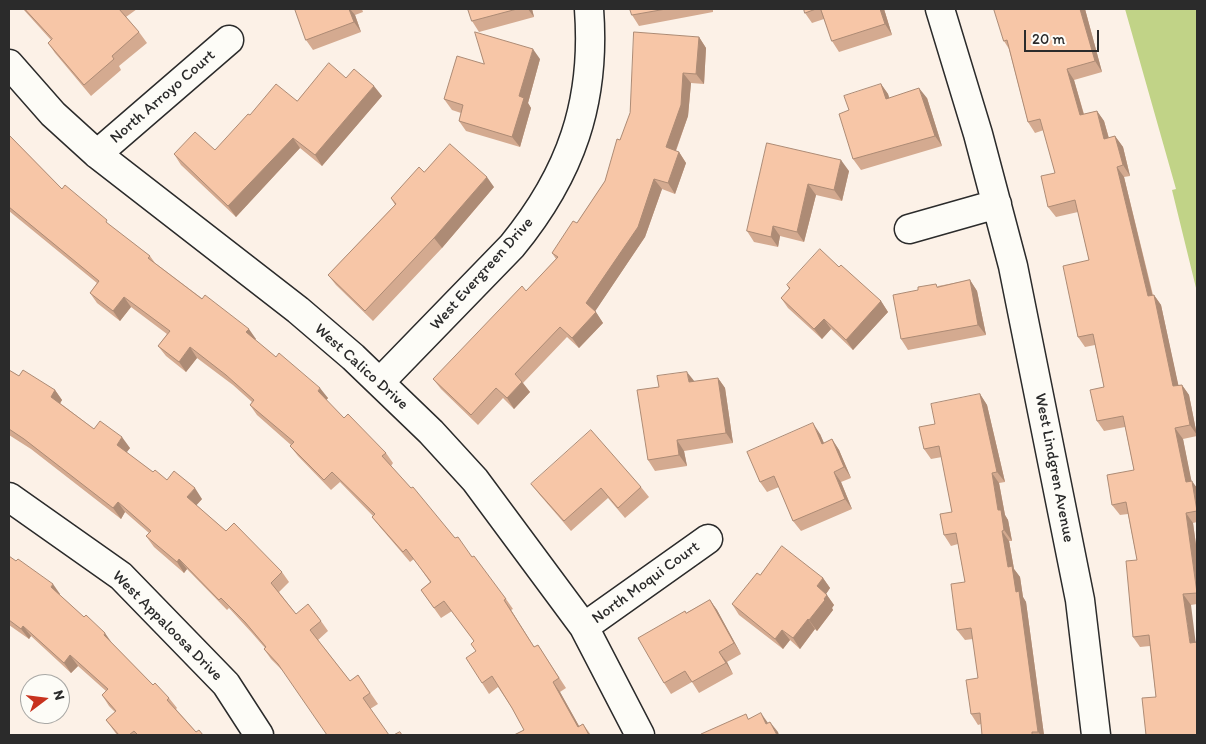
<!DOCTYPE html>
<html>
<head>
<meta charset="utf-8">
<style>
	body { margin:0 }
	#map { position:relative; width:1206px; height:744px; overflow:hidden; background:#fcf1e7; font-family:Itim,sans-serif }
	canvas { display:block }
	.frame { position:absolute; inset:0; border:10px solid #2b2b2b; pointer-events:none }
	.north { position:absolute; left:20px; top:674px; width:50px; height:50px; box-sizing:border-box; background:#fdfcf7; border:1px solid #a9a8a5; border-radius:50%; rotate:75deg; font-size:14px; font-weight:700; line-height:20px; text-align:center; color:#2b2b2b }
	.north::after { content:''; display:block; margin:auto; width:18px; height:22px; background:#c8321e; clip-path:polygon(50% 0,100% 100%,50% 72%,0 100%) }
	.scale { position:absolute; left:1024px; top:30px; width:75px; height:22px; box-sizing:border-box; border:2px solid #2b2b2b; border-top:0; padding-left:6px; font-size:15px; line-height:18px; white-space:nowrap; color:#2b2b2b; -webkit-text-stroke:4px #fdfcf7; paint-order:stroke }
</style>
</head>
<body>
<div id="map">
<canvas width="1206" height="744"></canvas>
<div class="frame"></div>
<div class="north">N</div>
<div class="scale">20 m</div>
</div>
<script>
const c = document.querySelector('canvas').getContext('2d');
c.lineJoin = 'round';
function paint(path, color) {
  c.fillStyle = color;
  c.fill(path, 'evenodd');
}
function stroke(path, color, width, dash) {
  c.strokeStyle = color;
  c.lineWidth = width;
  c.lineCap = dash ? 'butt' : 'round';
  c.setLineDash(dash || []);
  c.stroke(path);
}
function label(font, color, halo, rows, align = 'center') {
  c.font = font + ' Itim,sans-serif';
  c.lineWidth = 5;
  c.setLineDash([]);
  c.textBaseline = 'middle';
  c.strokeStyle = halo;
  c.fillStyle = color;
  for (const [text, x, y, turn = 0] of rows) {
    c.save();
    c.translate(x, y);
    c.rotate((+turn || 0) * Math.PI / 180);
    c.textAlign = isNaN(turn) ? turn : align;
    if (halo) c.strokeText(text, 0, 0);
    c.fillText(text, 0, 0);
    c.restore();
  }
}
const green = new Path2D(`
	M1125,9H1197V292L1172,190L1176,189Z`);
const minor = new Path2D(`
	M940,9L978,134L1013,266L1080,600L1096,735
	M9,64L53,114L97,154L298,310L353,357L431,432L475,480L584,627L640,735
	M97,154L229,40
	M909,229L997,204
	M380,382L512,246C571,174 596,102 589,9
	M9,497L121,576L226,684L259,735
	M584,627L708,539`);
const wall = new Path2D(`
	M23,9H137L126,17L139,32L147,43L119,66L121,70L91,96L55,53L48,43L51,40Z
	M295,9H362L363,12L355,15L361,32L313,50L306,40Z
	M468,9H532L534,17L479,32L472,21Z
	M630,9H713V12L639,26L632,15Z
	M804,9H884L892,35L839,52L832,41L824,19L812,23L805,13Z
	M994,9H1085L1102,72L1074,80L1084,114L1097,111L1104,121L1109,138L1115,136L1123,147L1130,176L1124,177L1153,295H1154L1161,305L1178,385H1182L1189,395L1197,436L1183,439L1191,481L1197,488V522L1193,523L1197,552V604L1191,605L1156,697L1150,646L1140,647L1133,637L1137,560L1128,514L1120,515L1112,505L1134,470L1125,427L1104,431L1097,421L1104,387L1095,345L1085,347L1078,337L1089,260L1078,212L1056,217L1048,207L1055,173L1044,130L1035,133L1028,122L1009,49L1004,41Z
	M699,37L706,48L704,84L691,83L688,116L676,151L679,152L686,163L675,194L662,189L645,237L595,311L603,323L579,348L567,337L523,383L530,392L514,409L503,398L478,425L441,389L433,379L526,291L556,259L552,253L577,223L605,181L620,140Z
	M540,59L528,103L531,108L520,147L466,131L459,121L461,113L452,110L444,99L484,64Z
	M346,78L382,96L322,166L300,148L236,217L181,165L174,154L215,150L250,115L297,101Z
	M881,84L888,94L889,98H927L942,146L861,170L853,159L849,110Z
	M9,135L62,189L150,256L155,263L256,339L255,340L276,357L328,398L326,400L344,418L386,453L393,463L391,466L472,557L506,599L513,609L511,610L534,647L538,645L566,688L560,692L579,726L583,724L591,735H514L524,730L512,708L498,687L489,694L482,683L474,641L452,611L441,618L421,590L430,582L414,559L410,562L380,527L372,517L373,516L340,482L331,490L298,456L290,446L291,445L257,415L250,405L252,402L233,385L197,358L186,372L166,356L158,346L167,334L131,307L120,321L97,303L90,293L97,283L9,211Z
	M767,143L849,171L842,201L816,195L804,242L780,236L778,247L754,242L747,231Z
	M424,172L494,187L442,248L373,321L336,285L328,275L395,205L391,198Z
	M839,267L881,301L888,312L853,350L831,329L822,339L788,308L781,298L789,289L787,285Z
	M970,280L977,291L986,335L908,350L901,339L938,286Z
	M9,370L19,376L55,390L62,400L60,403L94,429L130,448L126,452L153,472L202,499L196,505L226,531L282,572L289,582L279,592L296,614L321,621L328,631L318,640L350,681L358,675L378,704L370,709L285,673L271,659L264,649L265,648L252,633L229,608L227,610L187,569L184,573L154,547L146,536L149,533L125,512L121,519L31,449L9,435Z
	M718,378L725,388L733,443L684,451L687,466L655,471L648,460L694,382Z
	M980,394L987,405L1005,482L999,483L1005,515L1008,520L1012,541H1009L1014,569L1020,577L1023,597L1026,602L1044,735H982L981,724L978,725L971,714L978,678L973,639L965,640L957,630L965,582L958,544L951,546L944,535L952,512L942,457L931,459L924,449L935,424Z
	M820,434L824,443L832,439L839,450L851,478L841,482L852,509L801,531L793,521L779,487L767,492L760,482Z
	M531,484L641,487L649,497L625,518L608,498L571,531L539,494Z
	M9,556L60,594V595L112,643L153,685L169,698L177,708L176,709L196,732L203,735H117L106,720L115,712L109,706L102,695L106,691L78,666L71,673L31,636L29,639L9,625Z
	M760,575L823,578L830,588L826,594L834,605L832,608L833,610L817,631L815,629L800,649L790,640L783,649L739,615L732,604Z
	M710,600L717,610L741,654L727,662L733,674L699,693L692,682L671,694L664,683L685,611L686,613Z`);
const shadedWall = new Path2D(`
	M349,9H350L355,15L361,32L354,22Z
	M528,9H532L534,17Z
	M880,9H884L892,35L885,24Z
	M1080,9H1085L1102,72L1095,61Z
	M699,37L706,48L704,84L696,74Z
	M533,49L540,59L528,103L531,108L520,147L512,137L519,96Z
	M1067,69L1074,80L1087,126L1080,115Z
	M683,73L691,83L688,116L673,158L666,147Z
	M881,84L888,94L893,109L886,99Z
	M374,86L382,96L322,166L315,155Z
	M919,88L927,98L942,146L935,136Z
	M1097,111L1104,121L1112,150L1104,139Z
	M1115,136L1123,147L1130,176L1123,165Z
	M293,138L300,148L236,217L228,206Z
	M679,152L686,163L675,194L668,183Z
	M841,160L849,171L842,201L834,190Z
	M1117,167L1124,177L1155,306L1148,296Z
	M487,177L494,187L442,248L434,238Z
	M654,179L662,189L645,237L594,313L586,303Z
	M808,184L816,195L804,242L797,232Z
	M773,226L780,236L778,247L771,237Z
	M970,280L977,291L986,335L978,325Z
	M1154,295L1161,305L1181,397L1173,386Z
	M124,297L131,307L120,321L113,311Z
	M881,301L888,312L853,350L846,340Z
	M596,312L603,323L579,348L572,338Z
	M824,319L831,329L822,339L814,329Z
	M249,329L256,339L253,342L246,332Z
	M190,347L197,358L186,372L179,362Z
	M687,372L695,382H689Z
	M718,378L725,388L733,443L726,433Z
	M522,382L530,392L514,409L507,398Z
	M1182,385L1189,395L1197,435L1190,425Z
	M320,388L328,398L325,402L318,391Z
	M55,390L62,400L58,407L51,397Z
	M980,394L987,405L1005,482L997,472Z
	M813,423L820,434L829,455L822,444Z
	M1175,428L1183,439L1194,493L1186,482Z
	M122,437L130,448L124,456L117,445Z
	M832,439L839,450L851,478L844,467Z
	M677,440L684,451L687,466L679,455Z
	M834,472L841,482L852,509L845,499Z
	M992,473L999,483L1005,515L1008,520L1012,541L1004,530L998,510Z
	M1192,481L1197,488V511Z
	M195,488L202,499L194,508L187,497Z
	M118,502L125,512L121,519L113,508Z
	M1186,513L1193,523L1197,552V593Z
	M1002,531L1009,541L1014,569L1020,577L1023,597L1026,602L1044,735H1041L1038,732L1016,592L1008,567Z
	M179,559L187,569L184,573L177,562Z
	M823,578L830,588L824,597L817,586Z
	M53,584L60,594L58,597L51,587Z
	M1183,594L1191,605L1197,653L1190,643Z
	M827,595L834,605L832,608L833,610L817,631L809,620Z
	M504,600L511,610L541,658L534,647Z
	M710,600L717,610L741,654L734,643Z
	M808,619L815,629L800,649L793,638Z
	M23,626L31,636L29,639L21,629Z
	M782,630L790,640L783,649L775,639Z
	M105,633L112,643L104,635Z
	M719,652L727,662L733,674Z
	M70,655L78,666L71,673L64,663Z
	M553,682L560,692L584,735L578,727Z
	M761,713L768,723L766,724Z
	M770,722L778,732L779,735H777Z`);
const building = new Path2D(`
	M25,9H119L139,32L112,56L114,59L84,85L48,43L52,39Z
	M295,9H349L354,22L306,40Z
	M468,9H517L472,21Z
	M630,9H666L632,15Z
	M804,9H816L805,13Z
	M821,9H880L885,24L832,41Z
	M994,9H1080L1095,61L1067,69L1080,115L1097,111L1104,139L1115,136L1123,165L1117,167L1148,296L1154,295L1173,386L1182,385L1190,425L1175,428L1186,482L1192,481L1197,511L1186,513L1197,593L1183,594L1190,643L1197,642V735H1146L1142,698L1156,697L1149,635L1133,637L1126,561L1137,560L1126,502L1112,505L1107,475L1134,470L1123,416L1097,421L1090,390L1104,387L1093,334L1078,337L1063,266L1089,260L1075,200L1048,207L1041,176L1055,173L1040,119L1028,122L1007,40L1004,41Z
	M475,32L533,49L519,96L524,98L512,137L459,121L463,105L444,99L457,56L484,64Z
	M634,32L699,37L696,74L683,73L681,105L666,147L679,152L668,183L654,179L638,227L586,303L596,312L572,338L560,327L515,374L522,382L507,398L496,388L471,415L433,379L522,286L526,291L558,257L552,253L573,221L577,223L605,181L617,139L620,140L630,113Z
	M329,63L346,78L354,69L374,86L315,155L293,138L228,206L174,154L195,132L215,150L248,114L250,115L276,84L297,101Z
	M881,84L886,99L919,88L935,136L853,159L839,114L849,110L844,96Z
	M9,135L62,189L65,185L107,220L106,222L150,256L148,258L202,299L205,295L249,329L246,332L276,357L279,353L320,388L318,391L344,418L348,414L386,453L382,456L411,488L413,487L455,538L458,537L472,557L474,556L506,599L504,600L534,647L538,645L559,678L553,682L578,727L583,724L589,735H514L524,730L512,708L492,676L482,683L466,658L476,651L471,644L474,641L444,601L434,608L421,590L431,582L406,549L403,552L372,517L375,514L332,472L324,480L290,446L294,442L250,405L254,400L226,375L190,347L179,362L158,346L170,331L124,297L113,311L90,293L99,281L9,207Z
	M767,143L841,160L834,190L808,184L797,232L773,226L771,237L747,231Z
	M450,144L487,177L434,238L365,311L328,275L396,204L391,198L419,167L424,172Z
	M820,249L839,267L841,265L881,301L846,340L824,319L814,329L781,298L790,288L787,285Z
	M970,280L978,325L901,339L893,295L918,290V287L936,284L937,287Z
	M9,370L19,376L23,370L55,390L51,397L94,429L100,421L122,437L117,445L153,472L155,470L167,480L174,471L195,488L187,497L226,531L234,523L282,572L271,583L296,614L308,604L321,621L310,630L350,681L358,675L370,693L363,698L389,735H327L278,664L264,649L266,647L245,622L221,598L219,600L179,559L177,562L146,536L151,531L118,502L113,508L24,439L9,429Z
	M687,372L689,382L718,378L726,433L677,440L679,455L648,460L637,390L659,387L657,376Z
	M980,394L997,472L992,473L998,510H1001L1004,530L1002,531L1008,567L1012,566L1016,592L1019,591L1038,732H1032V735H982L980,713L971,714L966,680L978,678L971,628L957,630L951,584L965,582L956,533L944,535L940,514L952,512L939,446L924,449L919,427L935,424L931,404Z
	M813,423L822,444L832,439L844,467L834,472L845,499L793,521L774,476L760,482L747,452Z
	M591,430L641,487L618,508L601,488L564,521L531,484Z
	M782,546L823,578L817,586L827,595L824,599L825,600L809,620L808,619L793,638L782,630L775,639L732,604L757,573L760,575Z
	M9,556L16,561L18,559L53,584L51,587L84,617L86,615L105,633L104,635L153,685L155,683L169,698L167,700L196,732L199,730L203,735H138L134,731L129,735H119L106,720L116,711L102,695L108,689L70,655L64,663L23,626L21,629L9,620Z
	M710,600L734,643L719,652L726,663L692,682L685,671L664,683L638,638L685,611L686,613Z
	M761,713L766,724L770,722L777,735H702L701,734L746,714L748,719Z
	M400,732L402,735H394Z`);
const streetNames = [
	["North Arroyo Court",163,97,-41],
	["West Evergreen Drive",482,274,-48],
	["West Calico Drive",361,367,42],
	["West Lindgren Avenue",1054,468,79],
	["North Moqui Court",646,583,-36],
	["West Appaloosa Drive",167,626,45]
];
paint(green, '#c1d387');
stroke(minor, '#2b2b2b', 31);
stroke(minor, '#fdfcf7', 28);
paint(wall, '#d4aa90');
paint(shadedWall, '#ad8b75');
paint(building, '#f7c6a7');
stroke(building, '#ad8b75', 1);
label('16px', '#2b2b2b', '#fdfcf7', streetNames);
</script>
</body>
</html>
